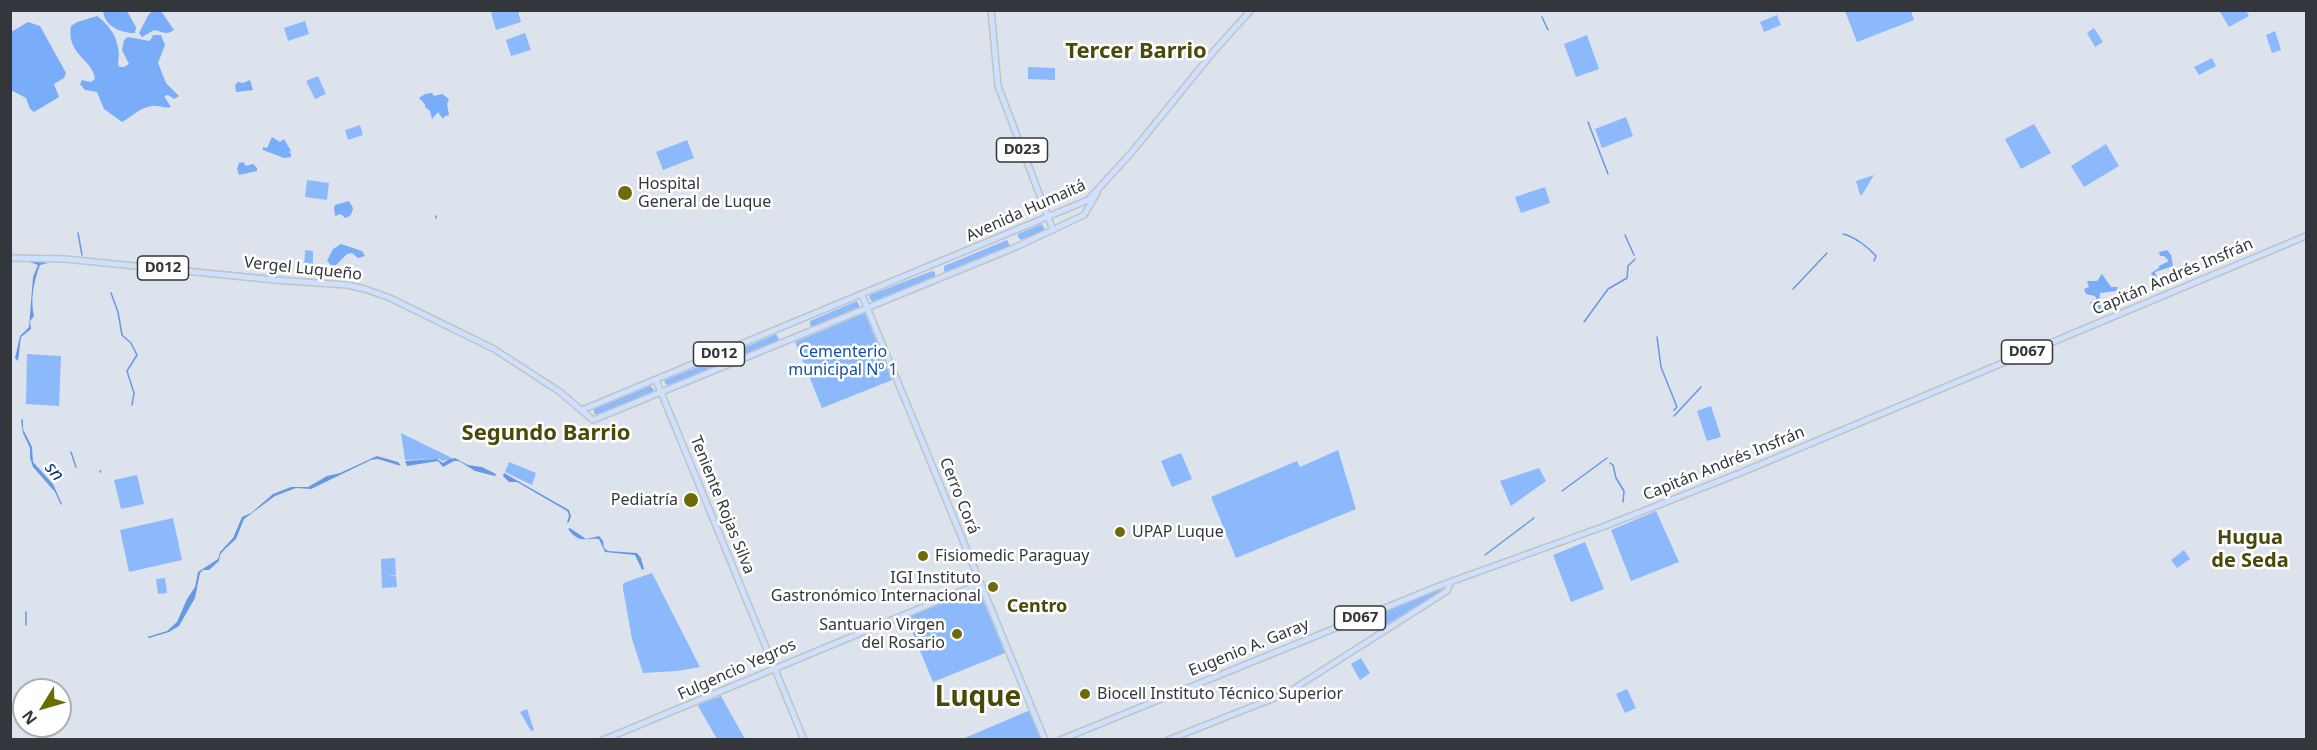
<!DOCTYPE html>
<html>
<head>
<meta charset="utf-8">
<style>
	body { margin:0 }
	#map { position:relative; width:2317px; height:750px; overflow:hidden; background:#dce3ed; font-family:"Noto Sans",sans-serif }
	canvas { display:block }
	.frame { position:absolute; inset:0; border:12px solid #33363a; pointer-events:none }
	.north { position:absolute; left:12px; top:678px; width:60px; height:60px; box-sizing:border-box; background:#fff; border:2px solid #adafb0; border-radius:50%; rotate:233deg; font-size:16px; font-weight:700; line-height:24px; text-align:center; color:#33363a }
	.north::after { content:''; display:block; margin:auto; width:21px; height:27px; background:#6d6b08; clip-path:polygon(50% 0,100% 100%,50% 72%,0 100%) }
</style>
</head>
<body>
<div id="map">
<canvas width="2317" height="750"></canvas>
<div class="frame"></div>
<div class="north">N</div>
</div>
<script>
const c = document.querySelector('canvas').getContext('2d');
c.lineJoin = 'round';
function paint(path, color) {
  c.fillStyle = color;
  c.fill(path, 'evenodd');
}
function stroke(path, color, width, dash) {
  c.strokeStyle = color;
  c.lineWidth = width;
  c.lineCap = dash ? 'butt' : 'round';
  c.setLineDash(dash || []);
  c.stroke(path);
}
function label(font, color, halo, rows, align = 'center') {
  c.font = font + ' "Noto Sans",sans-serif';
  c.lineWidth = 5;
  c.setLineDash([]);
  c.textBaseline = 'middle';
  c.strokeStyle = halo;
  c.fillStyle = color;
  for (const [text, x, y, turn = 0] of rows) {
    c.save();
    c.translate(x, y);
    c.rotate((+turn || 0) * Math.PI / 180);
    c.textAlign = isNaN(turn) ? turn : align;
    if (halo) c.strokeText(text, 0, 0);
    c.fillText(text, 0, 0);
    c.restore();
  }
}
const green = new Path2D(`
	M498,11H518L521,22L496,30L491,13Z
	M1845,11H1911L1914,20L1857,42Z
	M2222,11H2246L2249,16L2229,27L2220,12Z
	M1777,15L1781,25L1764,32L1760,22Z
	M305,21L309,34L288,41L284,28Z
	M2094,28L2103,42L2095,47L2087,33Z
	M2275,31L2281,50L2272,53L2266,35Z
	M525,33L531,50L511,56L506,40Z
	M1587,35L1599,69L1576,77L1564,44Z
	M2212,58L2216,66L2199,75L2194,67Z
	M1028,67L1055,68V80L1028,79Z
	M318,76L326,94L315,99L306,81Z
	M1626,117L1633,136L1602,148L1595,129Z
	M2034,124L2051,153L2021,169L2005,139Z
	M360,125L363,135L348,140L345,130Z
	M687,140L694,158L663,170L656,152Z
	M2106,144L2119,166L2084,187L2071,166Z
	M1874,175L1862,195H1860L1856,181Z
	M307,180L329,183L327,200L305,197Z
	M1545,187L1550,203L1521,213L1515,197Z
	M1042,224L1045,230L1021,240L1018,237V234Z
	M1007,240L1010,246L946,272L944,271V266Z
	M305,250L313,251V269L304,268Z
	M11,254L57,255L360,284L392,295L478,337L542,377L477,337L391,296L360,285L57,255Z
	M932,271L935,272V277L873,302L869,298L870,295Z
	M857,301L860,307L812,327L810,325V321Z
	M865,313L892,380L822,408L795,342Z
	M776,334L780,341L742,357L739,355V350Z
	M27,354L61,356L59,406L26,404Z
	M725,356L728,362L668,386L664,382L665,380Z
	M650,386L654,389L653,392L597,415L594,413V409Z
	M1711,406L1721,437L1707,441L1697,411Z
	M401,433L452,458L443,461L439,459L405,460Z
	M1338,450L1356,509L1236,558L1211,497L1297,461L1300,467Z
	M1181,453L1192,479L1172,487L1161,461Z
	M509,462L536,473L532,485L505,472Z
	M1539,468L1546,481L1511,506L1500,481Z
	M137,475L144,504L121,509L114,480Z
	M1656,511L1679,562L1631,581L1611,530Z
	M173,518L182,560L129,572L120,530Z
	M1585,542L1604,589L1571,602L1553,555Z
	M2184,550L2190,559L2177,568L2171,560Z
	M395,558L396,575L388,576H396L397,587L382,588L381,559Z
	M652,573L700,667L677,671L643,673L632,639L623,589V584L626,582Z
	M165,578L167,593L158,594L156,579Z
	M978,588L1005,653L933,682L906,617Z
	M1440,589L1442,591L1386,625L1382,612Z
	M1361,658L1370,673L1360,680L1351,664Z
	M1627,689L1636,708L1625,713L1616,694Z
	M721,696L745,739H717L698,706L699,704Z
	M527,709L534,730L531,731L520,712Z
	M1029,711L1042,740H960L1028,711Z`);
const forest = new Path2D(`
	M103,11H127L136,27L135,33C121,33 105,27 103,11Z
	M153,11H161L174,30C166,36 162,31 154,30L142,37L139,33L149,14Z
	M97,16C107,23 116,34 118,48C120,55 117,60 119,67H124L129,64L122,50L124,40L128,37L150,41L153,35H161L165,45L158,63L166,83L179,96L174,99L168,95L164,96L171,107C163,109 159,105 152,106C139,108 133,116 122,122L104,109L97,92L85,90L80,84L82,80L91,82L95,79C93,59 66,55 71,26L77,22Z
	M28,22L40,26L66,73L64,78L54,84L59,97L34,112L30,109L26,98L11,90V32Z
	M250,80L253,90L236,92L235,85L238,82L243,83Z
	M432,93L434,96L442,94L449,99L447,104L449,115L445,116L443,119L438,112L432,119L430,111L425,107V104L419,98L425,94Z
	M272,137L280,142L284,139L291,151L289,152L291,154V157L284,158L263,150V147L267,148Z
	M243,162L246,166L253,164L257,168V171L239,175L237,169L239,163Z
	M349,201L353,208C352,213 351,217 345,218L341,214L335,216L334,208L335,205Z
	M341,244L362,251L365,256L358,258L352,253L347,254L336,265H331L327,261L333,249Z
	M2167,250L2171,255L2173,266L2155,272L2158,281L2167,283L2164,288L2161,289L2157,286L2151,273L2159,268V266L2169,261L2164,256H2160L2159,252Z
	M2102,274L2111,287H2118L2116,291L2100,293L2099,301L2102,309L2101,312H2093L2090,302L2097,301L2095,296L2086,294L2084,289L2089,287L2087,281H2097Z`);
const water = new Path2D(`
	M27,261L48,263L40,265C34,280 30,300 34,316L30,321L31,329L21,337L18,361L15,358L20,336L29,327L33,277L38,265Z
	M23,419V429L32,447L33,462L53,484L62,504L61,505L55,492L33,467L30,458V448L23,433L21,420Z
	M377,456L398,462L401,466L378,459L371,460L311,489L296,488L275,496L244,519L236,539L224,550L220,555L219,561L209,570H203L200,573L195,598L179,626L169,632L149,638L147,637L167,631L177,622L187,599L195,587L198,572L218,559L220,552L233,538L242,517L251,513L273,494L291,487H308L327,476L340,473Z
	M455,458L468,465L482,467L496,474L495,476L475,471L459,461H454L443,467L438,461L407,466L405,461L437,459L443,463L449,459Z
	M504,473L569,510L571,516L569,522L567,523L569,515L567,511L517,482H509L503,476Z
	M570,528L586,539L599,536L603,541L604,548L608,551L637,553L641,558L644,569L642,570L635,555L605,552L599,539C586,537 580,545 568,529Z`);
const stream = new Path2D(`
	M1542,17L1548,30
	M1588,122L1608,174
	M436,218V216
	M78,233L82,255
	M1843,234C1855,237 1868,247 1876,256L1874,261
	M1625,235L1634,255
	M1793,289L1827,253
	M111,293L118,312L122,335L131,343L137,355L127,371L134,393L132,405
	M1584,322L1608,289L1627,278L1628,266L1635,259
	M1657,337L1661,367L1677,407L1674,410
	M1674,416L1701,387
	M71,452L76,467
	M1610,463L1613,465L1616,478L1624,491L1623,502
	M100,471L101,472
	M1562,491L1607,458
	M1485,555L1534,518
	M26,625V612`);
const major = new Path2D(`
	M991,10L998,86L1053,230
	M10,258L65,259L275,280L347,285L365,289L390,298L494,349L560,392L593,420L1016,247L1084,215L1097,193
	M862,295L1045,740
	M656,380L804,740
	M582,410L1088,200L1132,152L1214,51L1251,10
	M603,740L981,583
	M1060,740L1439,586L1605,526L1740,473L2306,236
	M1168,740L1287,693L1447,591L1450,583`);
const markers = [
	[625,193,8,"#6d6b08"],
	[691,500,8,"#6d6b08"],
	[1120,532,6,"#6d6b08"],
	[923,556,6,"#6d6b08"],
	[993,587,6,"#6d6b08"],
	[957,634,6,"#6d6b08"],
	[1085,694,6,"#6d6b08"]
];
const shields = [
	[1022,150,51],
	[163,268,51],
	[2027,352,51],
	[719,354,51],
	[1360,618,51]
];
const shieldNames = [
	["D023",1022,150],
	["D012",163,268],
	["D067",2027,352],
	["D012",719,354],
	["D067",1360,618]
];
const poiNames = [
	["Hospital",638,184],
	["General de Luque",638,202],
	["Pediatría",678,500,"right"],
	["UPAP Luque",1132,532],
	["Fisiomedic Paraguay",935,556],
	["IGI Instituto",981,578,"right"],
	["Gastronómico Internacional",981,596,"right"],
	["Santuario Virgen",945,625,"right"],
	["del Rosario",945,643,"right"],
	["Biocell Instituto Técnico Superior",1097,694]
];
const streetNames = [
	["Avenida Humaitá",1026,211,-24],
	["Vergel Luqueño",303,269,6],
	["Capitán Andrés Insfrán",2173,277,-23],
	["Capitán Andrés Insfrán",1724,464,-22],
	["Cerro Corá",959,496,68],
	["Teniente Rojas Silva",722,505,68],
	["Eugenio A. Garay",1249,648,-22],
	["Fulgencio Yegros",737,670,-24]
];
const parkNames = [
	["Cementerio",843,352],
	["municipal Nº 1",843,370]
];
const waterNames = [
	["sn",54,472,52]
];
const neighbourhoodNames = [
	["Centro",1037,607]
];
const quarterNames = [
	["Hugua",2250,538],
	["de Seda",2250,561]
];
const districtNames = [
	["Tercer Barrio",1136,52],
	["Segundo Barrio",546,434]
];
const townNames = [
	["Luque",978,698]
];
paint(green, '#8cb9fc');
paint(forest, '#79acf9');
paint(water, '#6698e4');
stroke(stream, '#6698e4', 1.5);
stroke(major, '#c2c3c4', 8);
stroke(major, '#cde0fe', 5);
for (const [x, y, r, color] of markers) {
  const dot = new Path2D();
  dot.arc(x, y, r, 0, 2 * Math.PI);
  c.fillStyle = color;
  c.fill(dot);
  stroke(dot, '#fff', 2);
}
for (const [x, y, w] of shields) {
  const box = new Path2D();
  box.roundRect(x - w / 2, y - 12, w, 24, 4.5);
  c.fillStyle = '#fff';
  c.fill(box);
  stroke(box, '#33363a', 1.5);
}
label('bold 15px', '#33363a', null, shieldNames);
label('16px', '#33363a', '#fff', poiNames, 'left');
label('16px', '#33363a', '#fff', streetNames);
label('16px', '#1151a9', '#fff', parkNames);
label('italic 18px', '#053679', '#fff', waterNames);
label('bold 18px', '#4a4909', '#fff', neighbourhoodNames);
label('bold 20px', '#4a4909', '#fff', quarterNames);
label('bold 22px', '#4a4909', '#fff', districtNames);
label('bold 28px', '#4a4909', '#fff', townNames);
</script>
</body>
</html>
